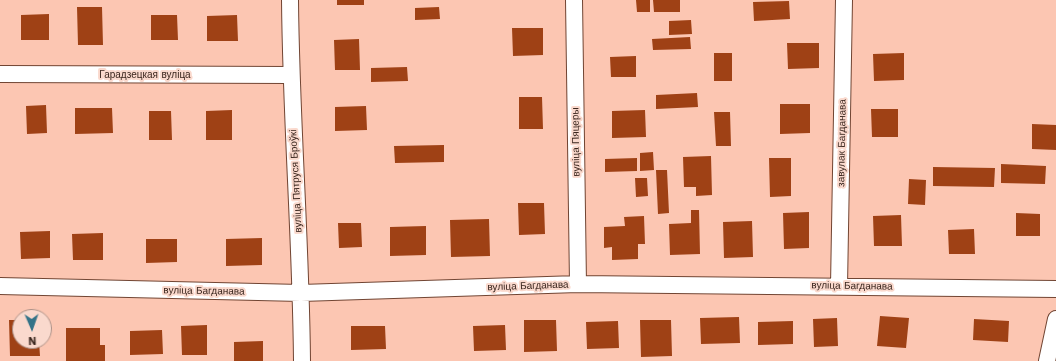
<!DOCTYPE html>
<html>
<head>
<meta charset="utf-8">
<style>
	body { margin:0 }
	#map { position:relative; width:1056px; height:361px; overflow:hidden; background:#fcc6b2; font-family:"Work Sans",sans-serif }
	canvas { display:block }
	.north { position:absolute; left:12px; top:309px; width:40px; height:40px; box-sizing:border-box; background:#fad9cd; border:1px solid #ad9187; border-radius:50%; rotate:178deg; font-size:11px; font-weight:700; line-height:16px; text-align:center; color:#3a261e }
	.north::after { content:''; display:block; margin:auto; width:14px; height:18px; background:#347388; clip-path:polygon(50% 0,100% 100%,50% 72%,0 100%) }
</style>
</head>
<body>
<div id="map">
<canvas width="1056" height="361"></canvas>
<div class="north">N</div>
</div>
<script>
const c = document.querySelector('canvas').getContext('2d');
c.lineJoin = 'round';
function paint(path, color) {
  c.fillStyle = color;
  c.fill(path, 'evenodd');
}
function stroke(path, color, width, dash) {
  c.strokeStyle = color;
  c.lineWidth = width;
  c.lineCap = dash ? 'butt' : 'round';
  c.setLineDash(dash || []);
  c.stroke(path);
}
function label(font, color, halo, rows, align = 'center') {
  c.font = font + ' "Work Sans",sans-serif';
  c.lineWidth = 4;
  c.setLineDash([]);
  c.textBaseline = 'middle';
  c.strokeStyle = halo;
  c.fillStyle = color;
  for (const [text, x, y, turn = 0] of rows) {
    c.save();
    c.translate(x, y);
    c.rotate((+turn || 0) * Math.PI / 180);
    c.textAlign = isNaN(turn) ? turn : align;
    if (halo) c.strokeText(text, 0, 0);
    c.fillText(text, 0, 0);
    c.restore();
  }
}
const building = new Path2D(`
	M337,0H364V5H337Z
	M636,0H650V12H637Z
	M653,0H680V12H654Z
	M789,1L790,19L754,21L753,2Z
	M77,7H102L103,45H78Z
	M439,7L440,19L415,20V8Z
	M49,14V40H21V15Z
	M151,15H177L178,40H151Z
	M237,15L238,41H207V16Z
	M691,20L692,34L669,35V21Z
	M512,28H543V55L513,56Z
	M690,37L691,49L653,50L652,39Z
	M359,39L360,70H335L334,40Z
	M787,43H819V68L788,69Z
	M714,53H732V81H714Z
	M904,53V80L874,81L873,54Z
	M636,56V77H611L610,57Z
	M407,67L408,81L371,82V68Z
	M697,93L698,107L656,109V95Z
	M519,97H542L543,129H519Z
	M780,104H810V133L780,134Z
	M46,105L47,133L27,134L26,106Z
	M366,106L367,130L335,131V107Z
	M75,108H112L113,133L75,134Z
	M871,109H898V137H872Z
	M232,110V140H206V111Z
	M645,110L646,137L612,138V111Z
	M149,111H171L172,140H149Z
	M714,112H730L731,146H716Z
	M1032,124L1056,125V150L1032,149Z
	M444,145V162L395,163L394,146Z
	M653,152L654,170L640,171V153Z
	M711,156L712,195L696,196V187H684L683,157Z
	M637,158V171L605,172V159Z
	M769,158H791V196L770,197Z
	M1001,164L1046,166L1045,184L1001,183Z
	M933,167L995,168L994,187L933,186Z
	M656,170H667L669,213L658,214Z
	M635,178H647L648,196L636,197Z
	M909,179L926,180L925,205L908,204Z
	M518,203H544L545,234L519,235Z
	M691,210H699L700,254L670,255L669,224L691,223Z
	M809,212V248L784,249L783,213Z
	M1016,213L1040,214V236H1016Z
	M901,215L902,246H874L873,216Z
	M644,216L645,244H638V259L612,260V247L604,248V227L625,226L624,217Z
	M489,219L490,256L451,257L450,220Z
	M752,221L753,257L724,258L723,222Z
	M338,223H361L362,247L339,248Z
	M426,226V255L390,256V227Z
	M974,229L975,254H949L948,230Z
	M50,231V258L21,259L20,232Z
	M103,233V260H73L72,234Z
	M262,238V265L226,266V239Z
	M146,239H177V262L146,263Z
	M880,316L909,318L906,348L877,346Z
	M739,317L740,343L701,344L700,318Z
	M837,318L838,346L814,347L813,319Z
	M974,319L1009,321L1008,342L973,340Z
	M9,320H20V341H39L40,356H10Z
	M524,320H556L557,351L524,352Z
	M640,320H671L672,356L641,357Z
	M618,321L619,348L587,349L586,322Z
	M793,321V344L758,345V322Z
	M207,325V355H182L181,326Z
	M505,325L506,350L474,351L473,326Z
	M351,326H385L386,349L351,350Z
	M66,328H100V345H105V361H66Z
	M162,330L163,354L130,355V331Z
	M263,341V361H234V342Z`);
const street = new Path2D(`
	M290,0C291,120 301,241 302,361
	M574,0L578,284
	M0,74L291,75
	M0,286L301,293L578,284L1056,289
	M839,286L844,0
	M1047,361L1056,319`);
const streetNames = [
	["Гарадзецкая вуліца",145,75],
	["вуліца Пяцеры",576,142,-91],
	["завулак Багданава",842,143,-89],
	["вуліца Пятруся Броўкі",296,181,-93],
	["вуліца Багданава",528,286,-2],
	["вуліца Багданава",852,286,1],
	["вуліца Багданава",204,291,1]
];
paint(building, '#9f4115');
stroke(street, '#714533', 18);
stroke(street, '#fff', 16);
label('10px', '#3a261e', '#fad9cd', streetNames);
</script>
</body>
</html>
